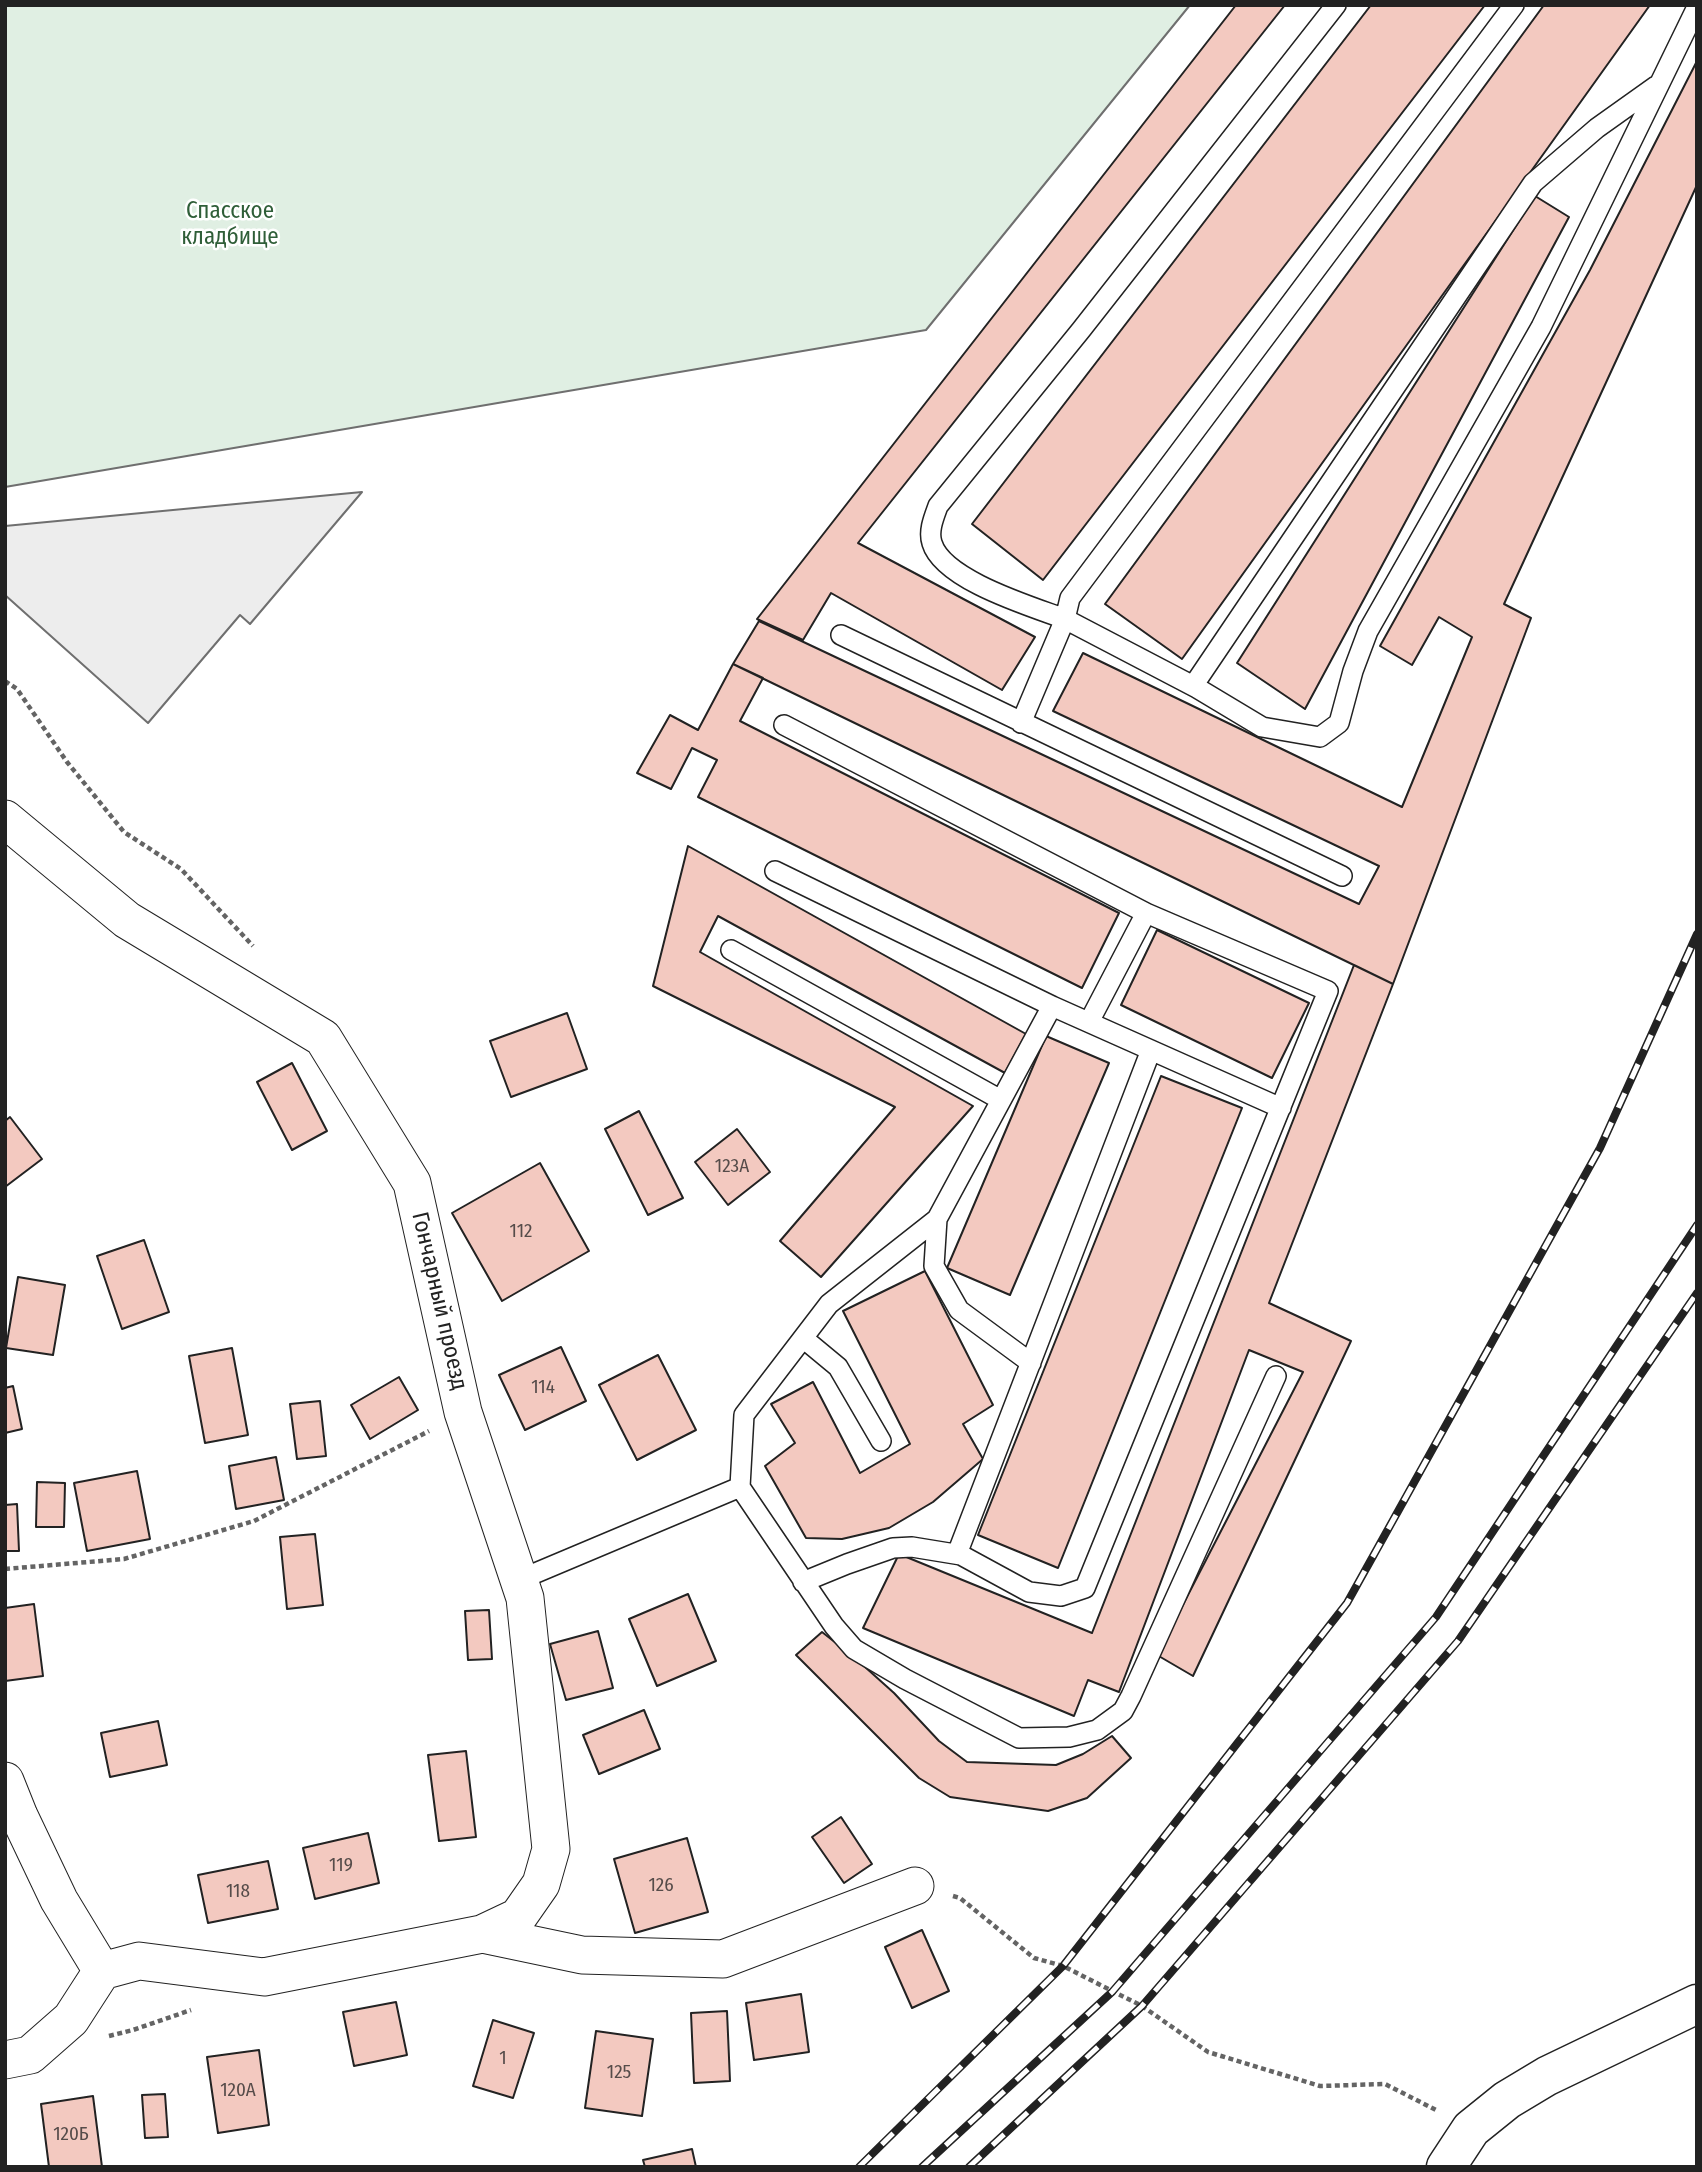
<!DOCTYPE html>
<html>
<head>
<meta charset="utf-8">
<style>
	body { margin:0 }
	#map { position:relative; width:1702px; height:2172px; overflow:hidden; background:#fff; font-family:"Fira Sans Condensed",sans-serif }
	canvas { display:block }
	.frame { position:absolute; inset:0; border:7px solid #222; pointer-events:none }
</style>
</head>
<body>
<div id="map">
<canvas width="1702" height="2172"></canvas>
<div class="frame"></div>
</div>
<script>
const c = document.querySelector('canvas').getContext('2d');
c.lineJoin = 'round';
function paint(path, color) {
  c.fillStyle = color;
  c.fill(path, 'evenodd');
}
function stroke(path, color, width, dash) {
  c.strokeStyle = color;
  c.lineWidth = width;
  c.lineCap = dash ? 'butt' : 'round';
  c.setLineDash(dash || []);
  c.stroke(path);
}
function label(font, color, halo, rows, align = 'center') {
  c.font = font + ' "Fira Sans Condensed",sans-serif';
  c.lineWidth = 5;
  c.setLineDash([]);
  c.textBaseline = 'middle';
  c.strokeStyle = halo;
  c.fillStyle = color;
  for (const [text, x, y, turn = 0] of rows) {
    c.save();
    c.translate(x, y);
    c.rotate((+turn || 0) * Math.PI / 180);
    c.textAlign = isNaN(turn) ? turn : align;
    if (halo) c.strokeText(text, 0, 0);
    c.fillText(text, 0, 0);
    c.restore();
  }
}
const green = new Path2D(`
	M5,5H1190L926,330L5,487Z`);
const parking = new Path2D(`
	M362,492L250,624L240,615L148,723L5,595V526Z`);
const building = new Path2D(`
	M1236,5H1285L858,543L1035,637L1002,690L831,593L803,640L757,619Z
	M1371,5H1485L1043,580L972,524Z
	M1544,5H1650L1182,659L1105,604Z
	M1697,61V185L1504,604L1531,618L1393,984L733,664L759,621L1359,904L1379,866L1053,711L1083,653L1402,807L1472,637L1439,617L1412,665L1380,646L1590,270Z
	M1535,196L1569,217L1305,709L1237,663Z
	M733,664L763,678L740,721L1119,913L1082,988L698,797L717,760L692,748L671,789L637,773L670,715L698,730Z
	M688,846L1026,1034L1005,1073L718,916L700,952L973,1106L821,1277L780,1241L895,1107L653,986Z
	M1157,930L1309,1003L1272,1078L1121,1005Z
	M1354,965L1393,984L1269,1303L1351,1341L1193,1676L1157,1655L1303,1372L1249,1350L1119,1692L1088,1680L1074,1716L863,1628L899,1554L1092,1633Z
	M567,1013L587,1069L511,1097L490,1041Z
	M1046,1036L1109,1063L1010,1295L947,1268Z
	M292,1063L327,1131L292,1150L257,1082Z
	M1161,1076L1242,1108L1058,1568L978,1535Z
	M639,1111L683,1198L648,1215L605,1129Z
	M10,1117L42,1159L5,1187V1121Z
	M737,1129L770,1172L728,1205L695,1162Z
	M540,1163L589,1251L502,1301L452,1213Z
	M144,1240L169,1312L122,1329L97,1256Z
	M925,1271L993,1405L963,1424L983,1459L933,1502L889,1528L842,1539L806,1538L765,1466L795,1443L771,1404L813,1382L860,1473L910,1444L843,1311Z
	M18,1277L65,1285L53,1355L6,1348Z
	M561,1347L586,1401L525,1430L499,1375Z
	M232,1348L248,1435L205,1443L189,1356Z
	M658,1355L696,1430L637,1460L599,1385Z
	M399,1377L418,1410L370,1439L351,1405Z
	M13,1386L22,1429L5,1433V1388Z
	M320,1401L326,1456L297,1459L290,1404Z
	M276,1457L284,1500L236,1509L229,1466Z
	M137,1471L150,1539L87,1551L74,1483Z
	M37,1482L65,1483L64,1527H36Z
	M17,1504L19,1551H5V1505Z
	M315,1534L323,1605L287,1609L280,1537Z
	M688,1594L716,1661L657,1686L629,1619Z
	M34,1604L43,1676L5,1681V1608Z
	M489,1610L492,1659L468,1660L465,1611Z
	M598,1631L613,1688L566,1700L550,1644Z
	M822,1632L855,1658L894,1693L939,1741L967,1762L1056,1765L1083,1754L1112,1736L1131,1758L1087,1798L1048,1811L950,1797L919,1778L796,1655Z
	M644,1710L660,1749L599,1774L583,1735Z
	M158,1721L167,1765L110,1777L101,1733Z
	M466,1751L476,1837L439,1841L428,1755Z
	M841,1817L872,1864L844,1883L812,1837Z
	M368,1833L379,1883L315,1899L303,1848Z
	M687,1838L708,1912L635,1933L614,1859Z
	M268,1861L278,1909L208,1923L198,1875Z
	M922,1930L949,1991L912,2008L885,1947Z
	M801,1994L809,2052L754,2060L746,2003Z
	M396,2002L407,2055L354,2066L343,2012Z
	M727,2011L730,2081L694,2083L691,2013Z
	M493,2020L534,2033L513,2098L473,2086Z
	M596,2031L653,2039L642,2116L585,2108Z
	M259,2050L269,2125L218,2133L207,2057Z
	M165,2094L168,2137L145,2138L142,2095Z
	M93,2096L102,2167H49L41,2104Z
	M692,2149L696,2167H645L643,2160Z`);
const path = new Path2D(`
	M5,681L17,689L67,762L124,832L181,869L253,946
	M5,1569L124,1559L254,1521L429,1431
	M953,1896L960,1898L1034,1958L1063,1966L1142,2006L1208,2052L1320,2086L1385,2084L1436,2110
	M109,2036L133,2030L191,2010`);
const service = new Path2D(`
	M1336,5L1081,330L938,506C934,517 928,531 932,543C943,580 1030,606 1065,619L1070,598L1514,5
	M841,635L1342,876
	M1193,686L1533,183L1597,128L1656,86
	M1021,723L1065,619L1197,688L1262,727L1320,737L1339,723L1353,671L1368,631L1541,327L1697,7
	M784,725L1146,913L1328,991L1085,1588L1061,1596L1029,1592L961,1555L912,1547L893,1548L847,1564L803,1582
	M731,950L1001,1100
	M1052,1006L1281,1108
	M1089,1022L1146,913
	M937,1219L934,1266L959,1310L1031,1363
	M803,1338L838,1367L881,1441
	M740,1487L744,1415L829,1304L937,1219L1052,1006L775,871
	M957,1554L1151,1050
	M519,1580L740,1487L834,1626L854,1649L905,1679L1019,1738L1069,1737L1097,1730L1123,1711L1131,1696L1276,1376`);
const minor = new Path2D(`
	M5,819L127,920L323,1038L412,1183L463,1412L525,1598L551,1849L541,1884L518,1917L482,1934
	M5,1781L19,1816L59,1900L102,1971
	M5,2060L30,2055L71,2019L102,1971L139,1961L264,1977L482,1934L582,1955L723,1959L915,1886`);
const tertiary = new Path2D(`
	M1446,2167L1471,2129L1507,2100L1547,2076L1697,2004`);
const rail = new Path2D(`
	M859,2167L1063,1966L1347,1603L1600,1148L1697,934
	M922,2167L1112,1992L1436,1617L1697,1225
	M969,2167L1142,2006L1458,1641L1697,1293`);
const numberNames = [
	["123А",732,1167],
	["112",521,1232],
	["114",543,1388],
	["119",341,1866],
	["126",661,1886],
	["118",238,1892],
	["1",503,2059],
	["125",619,2073],
	["120А",238,2091],
	["120Б",71,2135]
];
const parkNames = [
	["Спасское",230,212],
	["кладбище",230,238]
];
const streetNames = [
	["Гончарный проезд",439,1301,77]
];
paint(green, '#e0efe3');
stroke(green, '#6f6f6f', 2);
paint(parking, '#ededed');
stroke(parking, '#6f6f6f', 2);
paint(building, '#f3c9c0');
stroke(building, '#222', 2);
stroke(service, '#222', 22);
stroke(minor, '#222', 39);
stroke(tertiary, '#222', 41);
stroke(path, '#646464', 4.5, [5, 3.5]);
stroke(service, '#fff', 19);
stroke(minor, '#fff', 37);
stroke(tertiary, '#fff', 38);
stroke(rail, '#222', 8);
stroke(rail, '#fff', 5, [16]);
label('19px', '#564c4a', null, numberNames);
label('23px', '#2f5e38', '#fff', parkNames);
label('23px', '#222', '#fff', streetNames);
</script>
</body>
</html>
